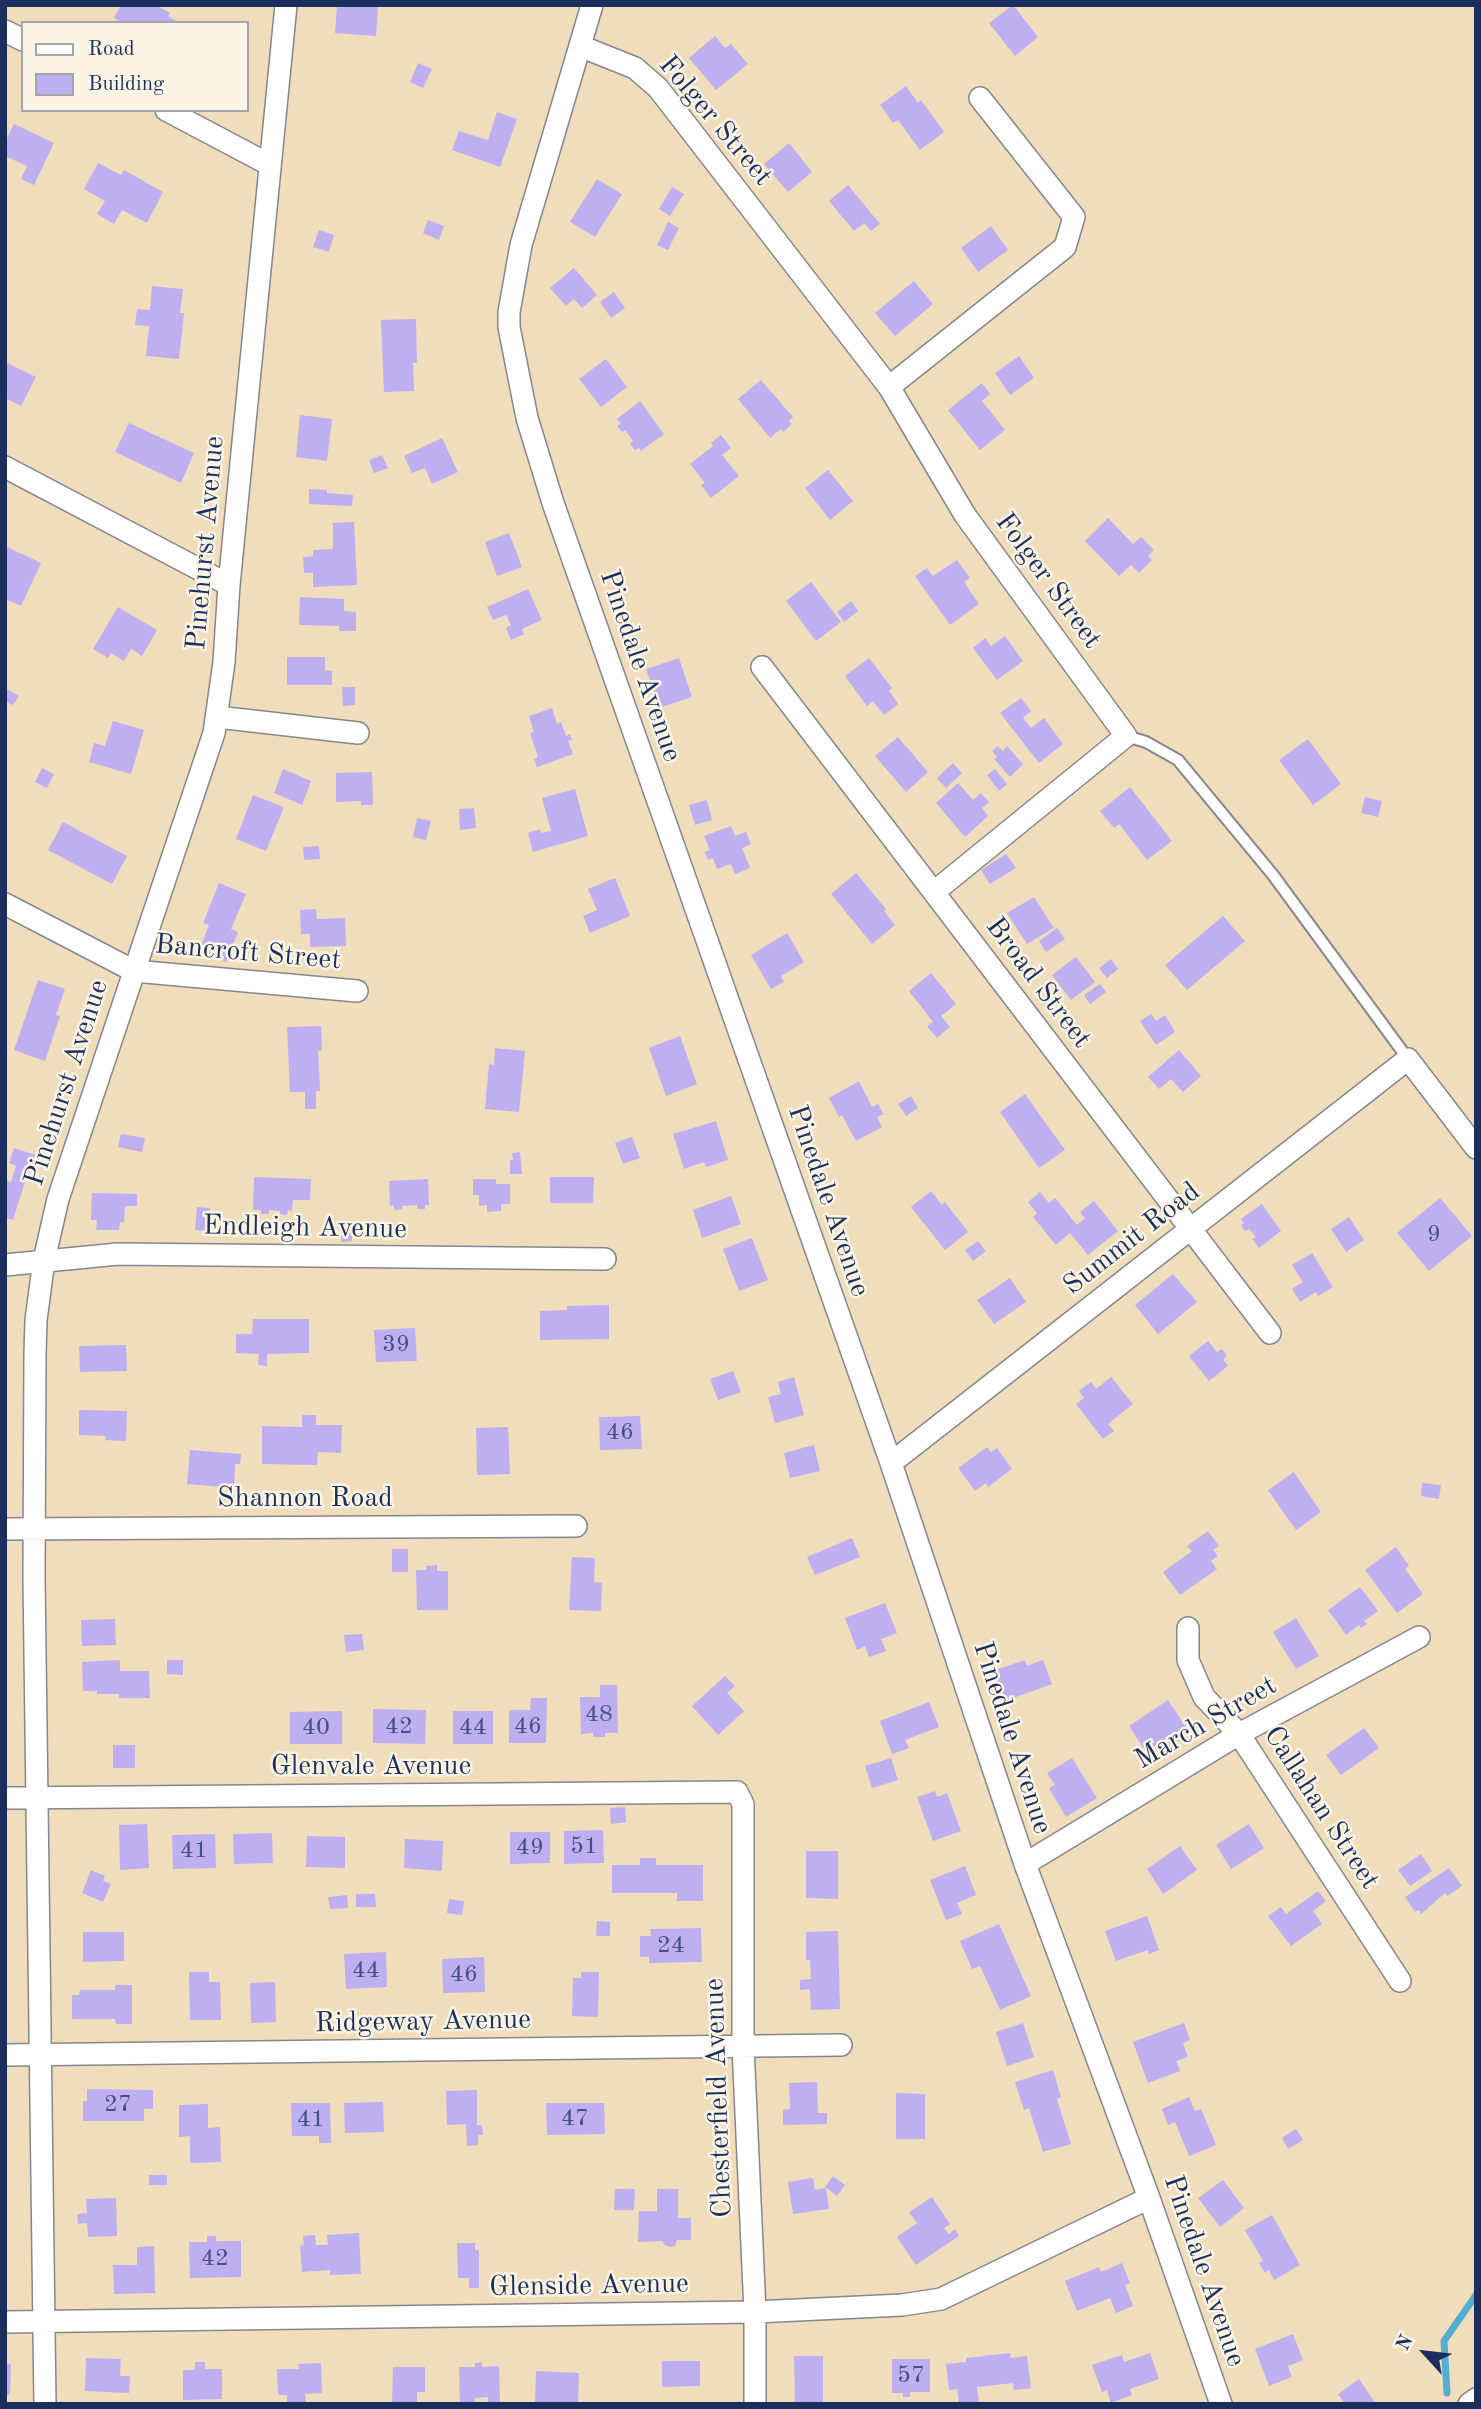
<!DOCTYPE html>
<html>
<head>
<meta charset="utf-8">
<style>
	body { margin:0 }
	#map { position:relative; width:1481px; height:2409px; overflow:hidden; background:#f0ddbc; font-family:"Old Standard TT",serif }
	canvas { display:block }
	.frame { position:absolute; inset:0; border:7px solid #1b2f5e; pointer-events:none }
	.legend { position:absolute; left:21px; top:21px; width:228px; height:91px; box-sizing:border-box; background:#fcf5e5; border:2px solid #a2a6af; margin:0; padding:9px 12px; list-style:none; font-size:21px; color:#1b2f5e }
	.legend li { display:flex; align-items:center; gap:14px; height:35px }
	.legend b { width:35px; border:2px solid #a2a6af }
	.north { position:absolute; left:1390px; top:2318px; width:70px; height:70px; -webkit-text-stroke:5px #fcf5e5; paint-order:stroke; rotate:297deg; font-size:19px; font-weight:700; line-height:28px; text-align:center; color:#1b2f5e }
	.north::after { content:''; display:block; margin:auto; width:24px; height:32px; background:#1b2f5e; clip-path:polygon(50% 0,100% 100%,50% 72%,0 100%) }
</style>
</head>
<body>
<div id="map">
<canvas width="1481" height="2409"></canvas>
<div class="frame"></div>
<ul class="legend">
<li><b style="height:9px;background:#fff"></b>Road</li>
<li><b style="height:19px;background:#beaff1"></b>Building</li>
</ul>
<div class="north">N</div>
</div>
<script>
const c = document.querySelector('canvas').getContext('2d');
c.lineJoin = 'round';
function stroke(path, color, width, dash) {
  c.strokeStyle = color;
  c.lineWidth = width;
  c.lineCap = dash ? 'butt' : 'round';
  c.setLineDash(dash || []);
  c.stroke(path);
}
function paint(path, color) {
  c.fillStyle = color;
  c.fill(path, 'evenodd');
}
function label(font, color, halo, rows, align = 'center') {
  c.font = font + ' "Old Standard TT",serif';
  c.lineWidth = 5;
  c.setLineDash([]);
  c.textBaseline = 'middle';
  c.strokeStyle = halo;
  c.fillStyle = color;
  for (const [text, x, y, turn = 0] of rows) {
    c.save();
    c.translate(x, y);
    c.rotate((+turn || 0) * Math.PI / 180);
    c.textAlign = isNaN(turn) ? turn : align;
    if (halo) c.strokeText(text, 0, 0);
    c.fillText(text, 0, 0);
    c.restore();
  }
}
const stream = new Path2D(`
	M1447,2393L1444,2341L1476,2295`);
const building = new Path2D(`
	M121,5H156L170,13L168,16L180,23H123L114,18Z
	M337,5L378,7L376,36L335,33Z
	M1013,5L1038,37L1015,56L989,23Z
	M715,36L725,48L731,44L748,64L716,90L689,58Z
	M418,63L432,69L423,88L410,82Z
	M906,86L918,103L921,100L944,132L920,150L898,120L893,123L880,105Z
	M497,112L517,119L500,167L452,150L459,131L488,140Z
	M14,124L54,143L34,185L21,179L27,166L5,156V142Z
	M789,143L812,172L788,192L764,164Z
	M98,163L121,175L124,170L163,192L147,223L122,210L114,224L97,214L105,201L84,189Z
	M597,179L622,194L595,237L570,222Z
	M848,185L880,224L871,231L864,223L854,231L829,201Z
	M672,187L684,194L670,216L659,209Z
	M428,220L444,226L439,240L423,233Z
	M668,222L679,228L668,250L657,245Z
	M991,226L1008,250L978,272L961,248Z
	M319,230L334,235L329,252L313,247Z
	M574,268L597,295L582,308L574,299L566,306L550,288Z
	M914,281L933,304L895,336L875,313Z
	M152,286L183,289L180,313H184L179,359L146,356L149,326L135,325L137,309L150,310Z
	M614,292L625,308L611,318L600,302Z
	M416,319L417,363H413L414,391L384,392L381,320Z
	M1019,356L1034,378L1010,395L995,373Z
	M606,359L627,387L601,407L579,379Z
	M5,362L36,377L21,406L5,398Z
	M761,380L793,417L789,421L792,424L783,432L781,429L770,438L738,399Z
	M982,383L990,394L982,401L1005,430L980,450L948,410Z
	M640,401L664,434L641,451L639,448L635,450L630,444L633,441L625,430L622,432L617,426L621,424L617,419Z
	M300,415L332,419L327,461L296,457Z
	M129,423L194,453L181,483L115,452Z
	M721,435L731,448L722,455L739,476L711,498L701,485L705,483L690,464L713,446L711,443Z
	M442,438L458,472L432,484L425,468L412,473L404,456Z
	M382,455L388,468L374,473L369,460Z
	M828,470L853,501L830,520L805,488Z
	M309,489L327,490V493L353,495L352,506L309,504Z
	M1108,518L1133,544L1141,537L1154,550L1148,556L1152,560L1139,573L1131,565L1119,576L1085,541Z
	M354,522L357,585L313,587V573H304L303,557L313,556V550L333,549V523Z
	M509,533L522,567L497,576L485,542Z
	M5,546L41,563L21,606L5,599Z
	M957,560L970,578L964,582L979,604L950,625L915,576L927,568L933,576Z
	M811,582L841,622L816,641L786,601Z
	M528,589L542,620L522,629L524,634L511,640L506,628L511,625L506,615L493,620L487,607Z
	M300,597L344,599V611L356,612V631H339V626L299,625Z
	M851,601L858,611L844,622L837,612Z
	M118,607L157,630L142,656L131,649L124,661L111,653L108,658L93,649Z
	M1005,636L1023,661L997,680L973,648L985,638L991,646Z
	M287,657H325V670L332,671V685H287Z
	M679,658L692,697L659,708L646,669Z
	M869,658L892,688L889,691L898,704L884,715L873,701L867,706L845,676Z
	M342,687H355V705L343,706Z
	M5,688L19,696L13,705L5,701Z
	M1021,698L1031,711L1023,718L1031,728L1044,718L1063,744L1039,763L1000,713Z
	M552,708L557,724L561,722L566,736L570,734L572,740L568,741L573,754L537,767L534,759L538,757L530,733L534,732L529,716Z
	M113,721L144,730L131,774L89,762L94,743L105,746Z
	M898,737L928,772L906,792L875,756Z
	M1308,739L1341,784L1313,805L1279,760Z
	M998,746L1003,751L1007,746L1023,764L1010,777L994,759L997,757L992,751Z
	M953,763L962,773L946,788L937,778Z
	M42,768L54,774L47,788L35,782Z
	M283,769L311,781L302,805L274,793Z
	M995,769L1007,784L999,791L987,775Z
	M372,772L373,805H361V801L336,802V773Z
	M958,783L973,800L981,793L989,802L982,808L988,816L965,837L936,803Z
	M1130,787L1172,841L1147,860L1119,824L1114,828L1100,811Z
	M575,789L588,836L533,852L528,833L540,829L541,833L551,831L542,798Z
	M253,795L284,807L266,851L236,839Z
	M1365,797L1382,801L1378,817L1361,813Z
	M707,800L712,820L695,825L689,805Z
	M474,808L476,828L460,830L459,809Z
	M417,818L431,821L426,840L413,837Z
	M63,822L127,856L112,884L48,850Z
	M731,826L735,836L746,832L751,844L742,848L750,868L735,874L731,864L717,869L713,858L708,860L705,852L710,850L704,836Z
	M319,846L320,859L304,860L303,847Z
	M1006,854L1016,868L990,884L981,870Z
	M856,873L886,909L884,911L895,925L872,944L831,894Z
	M615,878L630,916L590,933L583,916L597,910L588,889Z
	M219,883L246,894L231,929L238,932L226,962L199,951L209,925L203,923Z
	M1034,897L1054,928L1027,944L1007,913Z
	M316,909L317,919L345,918L346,946L310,947V934H301L300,910Z
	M1223,916L1245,941L1187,990L1165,965Z
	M1057,928L1065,939L1046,952L1039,941Z
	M787,933L804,962L781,976L784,982L771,989L751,955Z
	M1076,957L1095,982L1071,1000L1052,975Z
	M1111,959L1118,969L1107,978L1099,968Z
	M931,973L956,1004L941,1016L950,1027L937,1038L927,1026L933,1022L909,991Z
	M38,980L65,989L56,1015L60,1016L45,1061L14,1050Z
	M1100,984L1106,992L1090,1004L1084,995Z
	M1151,1014L1156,1021L1165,1015L1175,1032L1156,1045L1140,1021Z
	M321,1026L322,1051H318L320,1091H316V1109H305V1092H290L287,1027Z
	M680,1036L697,1084L666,1096L649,1048Z
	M495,1048L525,1051L519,1112L485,1109L489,1064L494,1065Z
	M1179,1050L1201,1076L1183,1092L1171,1079L1159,1089L1148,1077Z
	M859,1081L872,1107L878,1104L884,1114L877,1117L882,1127L856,1141L842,1115L839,1117L829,1098Z
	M1025,1094L1065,1150L1039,1168L1000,1112Z
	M911,1096L918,1108L906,1116L898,1104Z
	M716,1121L728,1160L706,1167L704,1162L684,1169L673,1134Z
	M121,1134L145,1138L142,1152L118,1147Z
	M632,1137L640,1158L623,1164L615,1143Z
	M14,1148L39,1156L34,1170L29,1169L13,1220L5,1218V1180L11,1182L16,1166L9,1163Z
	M520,1152L522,1174H510V1160H513L512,1153Z
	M254,1177L311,1179L310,1200H293L292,1211L288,1210L287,1215L280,1214V1211L269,1210V1214H261V1210H253Z
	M550,1177H594L593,1203H550Z
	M428,1179L429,1205H425V1209H417V1205L402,1206V1209L394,1210V1205L390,1206L389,1181Z
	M473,1179H496V1184H510V1204H501V1211L487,1212V1205L479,1206V1195H473Z
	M931,1191L942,1205L945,1202L968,1232L945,1250L911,1207Z
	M1040,1192L1049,1203L1055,1198L1077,1225L1085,1218L1080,1212L1094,1201L1118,1231L1088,1255L1070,1233L1056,1245L1033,1217L1037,1213L1028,1202Z
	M92,1193L137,1194V1206H125L124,1222H120L119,1230H96L97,1220H91Z
	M731,1196L741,1224L702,1238L693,1210Z
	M1440,1198L1472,1236L1429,1271L1397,1233Z
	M1262,1204L1281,1231L1259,1248L1252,1239L1256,1237L1249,1229L1245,1231L1241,1225L1244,1223L1241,1219Z
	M197,1207L210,1208L208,1231L195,1230Z
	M1349,1217L1364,1240L1346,1252L1331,1229Z
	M341,1224H352V1241L341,1242Z
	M752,1238L768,1280L739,1291L723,1249Z
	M978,1241L986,1251L973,1261L965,1250Z
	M1312,1253L1333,1287L1318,1296L1316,1292L1300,1302L1292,1289L1303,1282L1292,1265Z
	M1173,1274L1197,1302L1158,1334L1135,1305Z
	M1010,1278L1026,1302L994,1324L977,1300Z
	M609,1305V1339L540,1340V1311L567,1310V1306Z
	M253,1319H309V1353L267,1354V1366L258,1365L259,1354L236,1353V1334H252Z
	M415,1328L417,1361L376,1362L374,1330Z
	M1208,1341L1217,1352L1222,1349L1227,1356L1223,1360L1228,1366L1209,1381L1189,1356Z
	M126,1345L127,1371L80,1372L79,1346Z
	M733,1371L741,1392L718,1400L710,1379Z
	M794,1377L804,1415L775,1423L768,1397L781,1394L778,1382Z
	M1111,1377L1133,1404L1108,1424L1114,1431L1103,1439L1076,1404L1084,1398L1079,1391L1091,1382L1096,1389Z
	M79,1410L127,1411L126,1441L105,1440L106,1436L79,1435Z
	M302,1415H316V1425H342L341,1453L318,1452L317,1465L262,1464V1426L302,1427Z
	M640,1416L642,1449L600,1450L599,1417Z
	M508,1427L510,1474L477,1475L476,1428Z
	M814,1445L820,1471L790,1478L784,1453Z
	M987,1447L991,1452L997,1448L1012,1469L988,1487L986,1483L975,1491L958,1468Z
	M190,1450L241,1454L240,1464H235L234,1488L187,1484Z
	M1294,1472L1321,1512L1296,1530L1268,1490Z
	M1422,1483L1441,1485L1439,1499L1421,1496Z
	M1208,1531L1219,1546L1213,1550L1218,1556L1211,1561L1217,1569L1180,1595L1163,1572L1192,1551L1187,1546Z
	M852,1538L860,1557L815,1575L807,1557Z
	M1396,1547L1409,1566L1405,1569L1423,1594L1397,1613L1365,1570Z
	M392,1549H408V1572H392Z
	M572,1557L595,1558L594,1582L602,1583L601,1611L569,1610Z
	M437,1565V1571H448V1610H417L416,1570H426V1566Z
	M1360,1587L1378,1611L1364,1621L1367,1624L1361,1628L1359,1625L1346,1635L1328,1610Z
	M885,1603L897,1633L881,1639L886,1651L869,1657L865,1646L857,1650L845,1618Z
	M1296,1618L1319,1656L1296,1669L1273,1632Z
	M115,1619L116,1645L82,1646L81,1620Z
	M362,1634L364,1650L346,1652L344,1635Z
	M120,1660V1671H149L150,1698H119V1694H97V1691H83L82,1662Z
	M167,1660H183V1675L167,1674Z
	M1025,1660L1027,1666L1043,1660L1052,1684L1002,1702L992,1671Z
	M725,1676L735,1686L727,1693L744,1711L718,1735L692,1706Z
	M600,1685H617L618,1733H605V1737H593V1733L581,1734L580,1697H600Z
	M531,1698H547L546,1743H509V1710H530Z
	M1168,1700L1190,1733L1165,1750L1160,1743L1146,1752L1129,1726Z
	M929,1702L939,1727L905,1740L909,1748L892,1754L880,1721Z
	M373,1709L426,1710L425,1744L373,1743Z
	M342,1711V1744H290V1712Z
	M453,1711H493V1744H453Z
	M1364,1728L1379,1748L1341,1775L1326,1755Z
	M113,1745H135V1768H113Z
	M891,1758L898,1780L872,1788L865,1766Z
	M1072,1758L1097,1798L1066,1817L1049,1788L1055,1785L1047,1773Z
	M935,1791L937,1797L947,1793L961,1831L933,1841L917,1797Z
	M625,1807L626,1822L611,1824L610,1808Z
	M147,1824L149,1868L120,1870L119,1825Z
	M1249,1824L1264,1848L1231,1869L1216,1845Z
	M603,1830L604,1863L564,1864V1831Z
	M510,1832H550V1863L510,1864Z
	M272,1833L273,1863L234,1864L233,1834Z
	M215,1834L216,1868L173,1869L172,1835Z
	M307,1836L345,1837V1868L306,1867Z
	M405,1839L443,1841L442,1871L404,1868Z
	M1180,1846L1197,1870L1163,1894L1147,1869Z
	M806,1851H838V1899L806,1898Z
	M1421,1854L1432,1871L1410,1886L1398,1870Z
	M640,1858H656V1865H703V1901H677V1893H612V1865H640Z
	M965,1866L976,1895L957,1903L962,1914L946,1920L930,1880Z
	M1449,1868L1462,1886L1447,1896L1445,1893L1421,1914L1419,1910L1415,1912L1405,1897Z
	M91,1870L105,1876L103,1881L111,1884L103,1902L82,1893Z
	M1318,1891L1326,1901L1313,1911L1322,1924L1291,1946L1268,1916L1281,1907L1286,1914Z
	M356,1894H375L376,1907H356Z
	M347,1895L348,1908L330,1909L328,1897Z
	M449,1899L464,1901L462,1915L447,1913Z
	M1147,1916L1159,1950L1149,1954L1148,1950L1116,1961L1105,1931Z
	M597,1921L610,1922V1936H596Z
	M999,1924L1031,1996L1000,2010L980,1966L972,1969L960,1941Z
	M701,1928L702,1962L649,1963V1957H640V1936H651L650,1929Z
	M838,1931L840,2009L811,2010L810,1989L800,1990V1980L811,1979L810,1960H806V1932Z
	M83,1932H124V1961L83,1962Z
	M386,1952L387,1987L346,1989L344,1954Z
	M484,1957L485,1992L443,1993L442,1959Z
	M189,1972H209V1982H220L221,2020H190Z
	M581,1972H599L598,2017L572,2016L573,1978H581Z
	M275,1982L276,2022L251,2023L250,1983Z
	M115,1985H132V2024H116L115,2019H72V1995H79L80,1990H115Z
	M1023,2023L1034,2057L1007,2066L996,2032Z
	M1184,2023L1190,2040L1183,2043L1188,2057L1176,2061L1180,2071L1148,2083L1133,2042Z
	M1053,2070L1061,2097L1057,2099L1071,2144L1043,2152L1029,2108L1024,2110L1015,2082Z
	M817,2082L818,2113H827V2124L783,2125V2110L790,2109L789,2083Z
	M87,2089L153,2090V2109H144V2121H83V2101H87Z
	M477,2090V2125H482L483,2135H478V2145L467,2146L466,2124L447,2125L446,2091Z
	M896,2093L925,2094V2139H896Z
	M1189,2097L1195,2111L1201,2109L1216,2145L1189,2156L1175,2122L1168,2125L1162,2109Z
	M383,2102L384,2132L345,2133L344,2103Z
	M291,2103H330L331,2143H319V2136H292Z
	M546,2103H604L605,2134L547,2135Z
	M208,2104V2128L220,2127L221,2162L190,2163V2136L179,2137V2105Z
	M1296,2129L1303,2140L1288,2149L1282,2138Z
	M149,2175H167V2185H149Z
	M833,2176L845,2185L837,2196L825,2187Z
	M813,2178L815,2190L826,2188L829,2209L793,2214L788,2182Z
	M1223,2180L1244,2208L1220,2227L1198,2198Z
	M615,2189H635L634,2210H614Z
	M657,2189H678V2218H691V2240H677L675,2246L670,2247L665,2245L662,2241L638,2242L639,2211H657Z
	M932,2197L950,2224L944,2228L949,2234L955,2229L959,2236L916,2265L897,2237L917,2223L909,2212Z
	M116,2198L117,2236L88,2237L87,2223L78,2224L77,2214L87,2213L86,2199Z
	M1272,2215L1300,2265L1274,2280L1269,2270L1265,2273L1259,2263L1263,2261L1245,2230Z
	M359,2233L361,2274L330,2275V2270L302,2272L300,2246L304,2245L303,2236L315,2235L316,2245H328L327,2235Z
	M207,2236H216V2241H241V2277L190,2278L189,2242H207Z
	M457,2243H475V2250H479V2288H469V2278H458Z
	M154,2246L155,2293L114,2294L113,2265H137V2247Z
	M1122,2263L1130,2283L1125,2285L1133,2306L1116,2313L1110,2298L1077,2311L1065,2281L1099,2267L1101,2272Z
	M1293,2334L1303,2360L1288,2366L1292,2377L1269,2386L1255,2349Z
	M1010,2353L1011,2358L1027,2356L1031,2388L1014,2390L1013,2383L977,2387L979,2402L959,2404L957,2389L949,2390L946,2364L966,2362V2358Z
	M1150,2353L1159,2379L1130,2389L1132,2395L1111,2403L1107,2390L1102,2392L1092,2365L1122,2355L1124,2362Z
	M794,2356H823V2404H795Z
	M86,2358L121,2359L120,2376H130L129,2393L85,2391Z
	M892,2359H930V2392H910V2397H903V2393H892Z
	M662,2361H700V2386L662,2387Z
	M195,2362H205V2369H222V2399L183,2400V2370H195Z
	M482,2362V2367L499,2366L500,2403H488V2397L475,2398V2404H460L459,2367H475V2363Z
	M321,2363L322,2393L305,2394L306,2404H287V2395H278L277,2369H299L298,2364Z
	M5,2364H11L10,2395H5Z
	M393,2367H425V2392H417V2404H392Z
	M536,2371L579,2373L578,2404L535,2403Z
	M1359,2379L1376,2404H1345L1338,2394Z`);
const service = new Path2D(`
	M1126,736L1146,742L1178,760L1273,875L1408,1059`);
const minor = new Path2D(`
	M592,5L521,245L509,312V327L527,418L553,503L891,1463L1025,1864L1149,2198L1221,2404
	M5,31L23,40
	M580,46L635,68L658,88L889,387L965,515L1126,736L934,892
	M166,110L270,165
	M889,387L1065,247L1074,217L980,98
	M5,467L229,585
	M762,667L1270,1333
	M217,717L358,733
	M5,904L134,971L357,991
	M5,1265L118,1254L605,1259
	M891,1463L1408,1059L1476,1148
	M5,1529L576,1526
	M1188,1628V1660L1204,1697L1239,1734L1400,1981
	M5,1798L737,1792L743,1804V2046L755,2312V2404
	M1025,1864L1239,1734L1419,1637
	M5,2055L841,2045
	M5,2322L755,2312L902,2305L941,2299L1149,2198
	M45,2404L34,1578L35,1354L36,1320L44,1260L58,1199L214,733L224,662L229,585L286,5
	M1469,2404L1476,2399`);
const numberNames = [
	["9",1434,1235],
	["39",396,1345],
	["46",620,1433],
	["48",599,1715],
	["42",399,1727],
	["46",528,1727],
	["40",316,1728],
	["44",473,1728],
	["51",584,1847],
	["49",530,1848],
	["41",194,1851],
	["24",671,1946],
	["44",366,1971],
	["46",464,1975],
	["27",118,2105],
	["47",575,2119],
	["41",311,2120],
	["42",215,2259],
	["57",911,2376]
];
const streetNames = [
	["Folger Street",715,121,50],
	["Pinehurst Avenue",206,543,-85],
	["Folger Street",1048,581,54],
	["Pinedale Avenue",640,666,71],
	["Bancroft Street",248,953,5],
	["Broad Street",1038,983,53],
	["Pinehurst Avenue",67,1083,-72],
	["Pinedale Avenue",828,1201,71],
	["Endleigh Avenue",305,1228,1],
	["Summit Road",1132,1239,-38],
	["Shannon Road",305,1499],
	["March Street",1206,1723,-30],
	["Pinedale Avenue",1012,1738,72],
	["Glenvale Avenue",371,1767],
	["Callahan Street",1321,1808,57],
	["Ridgeway Avenue",423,2022,-1],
	["Chesterfield Avenue",719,2098,-92],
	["Pinedale Avenue",1204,2271,71],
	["Glenside Avenue",589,2286,-1]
];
stroke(stream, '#55add2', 7);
paint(building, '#beaff1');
stroke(service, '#86868d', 14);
stroke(minor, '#86868d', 24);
stroke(service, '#fff', 10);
stroke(minor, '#fff', 21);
label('24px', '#444f83', null, numberNames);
label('28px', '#1b2f5e', '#fcf5e5', streetNames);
</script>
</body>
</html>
